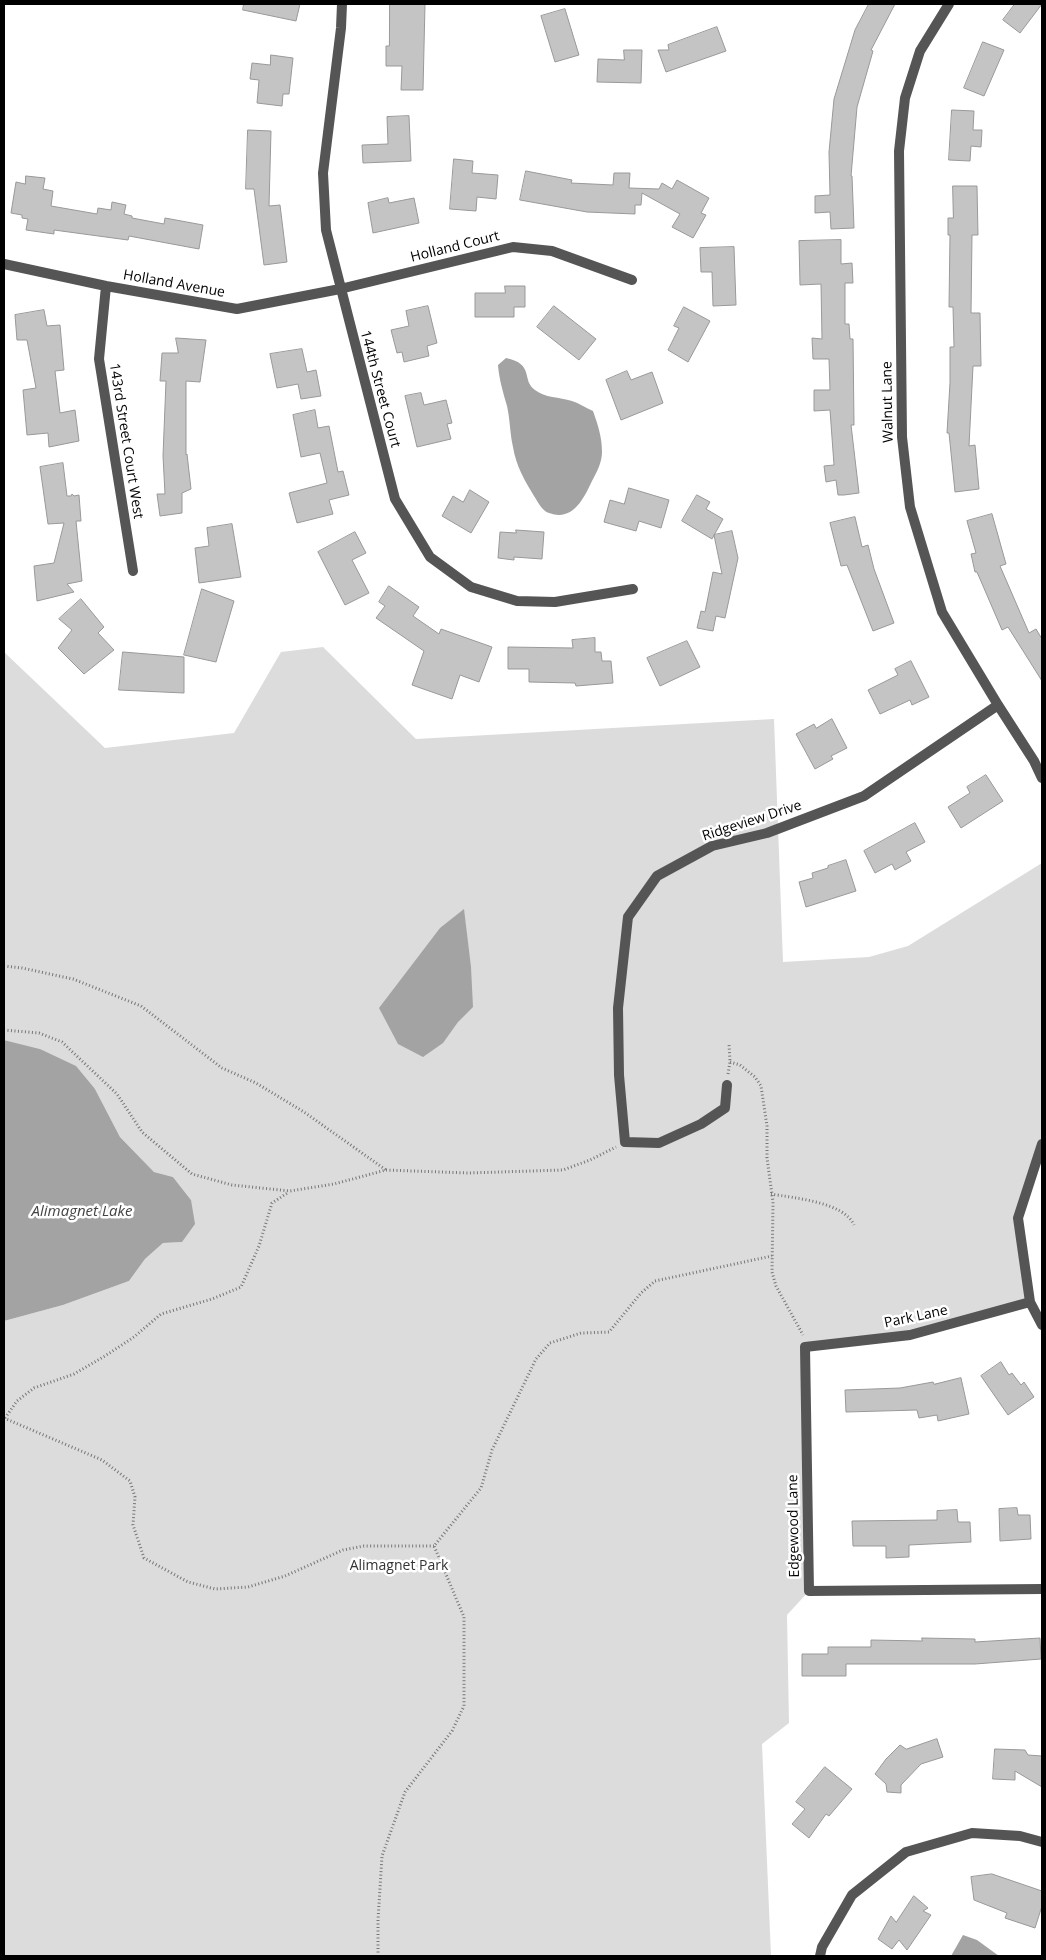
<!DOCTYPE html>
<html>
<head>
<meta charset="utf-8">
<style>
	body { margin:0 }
	#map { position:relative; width:1046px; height:1960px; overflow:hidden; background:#fff; font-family:"Open Sans",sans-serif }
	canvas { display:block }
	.frame { position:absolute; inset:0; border:5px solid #000; pointer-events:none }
</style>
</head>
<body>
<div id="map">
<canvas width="1046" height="1960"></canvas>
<div class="frame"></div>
</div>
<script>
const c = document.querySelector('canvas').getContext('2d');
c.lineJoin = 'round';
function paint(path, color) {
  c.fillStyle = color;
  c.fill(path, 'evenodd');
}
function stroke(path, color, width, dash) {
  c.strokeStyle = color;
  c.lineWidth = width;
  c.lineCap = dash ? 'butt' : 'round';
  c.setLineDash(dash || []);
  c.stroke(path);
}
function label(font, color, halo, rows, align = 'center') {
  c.font = font + ' "Open Sans",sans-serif';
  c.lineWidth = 5;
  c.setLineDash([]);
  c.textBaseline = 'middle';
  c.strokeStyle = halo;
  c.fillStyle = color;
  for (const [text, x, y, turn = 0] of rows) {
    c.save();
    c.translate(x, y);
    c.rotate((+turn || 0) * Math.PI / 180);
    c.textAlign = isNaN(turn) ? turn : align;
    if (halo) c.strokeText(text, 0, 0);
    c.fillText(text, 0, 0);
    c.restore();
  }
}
const green = new Path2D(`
	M323,647L416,739L774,719L783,962L869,957L908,946L1042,863V1144L1018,1219L1030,1302L910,1335L805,1347L809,1591L787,1615L789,1723L762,1744L771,1956H4V1321L63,1305L129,1281L145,1259L163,1243L182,1242L191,1200L173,1177L154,1172L120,1137L95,1089L40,1049L4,1040V652L105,748L234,733L281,652Z`);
const water = new Path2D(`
	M506,358C535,364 521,380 535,390C545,398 559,397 572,401C579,403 586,408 593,411C598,425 602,437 602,452C602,462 597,472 592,481C584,498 573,522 549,513C542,511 538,502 534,496C525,481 516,466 513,447C510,434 510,419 507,406C503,392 499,379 498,365Z
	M464,909L471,967L473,1007L458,1022L443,1043L423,1057L398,1044L379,1008L440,928Z
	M4,1040L40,1049L76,1066L95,1089L120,1137L154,1172L173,1177L191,1200L195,1224L182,1242L163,1243L145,1259L129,1281L63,1305L4,1321Z
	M963,1935L977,1940L999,1956H951Z`);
const building = new Path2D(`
	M244,4H300L296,21L243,10Z
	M390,4H425L423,90H401L402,66H386V46H389Z
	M869,4H895L871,50L873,51L857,107L851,176H852L854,228L831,229L830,212L815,213V196L830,195L829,152L834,99L855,30Z
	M1015,4H1042L1020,33L1003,20Z
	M565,9L579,55L555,62L541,16Z
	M717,27L726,51L666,72L658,50H669L668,45Z
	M983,42L1004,50L984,96L964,88Z
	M624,50H642L641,83L597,82L598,59L624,60Z
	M271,55L293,58L289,94H283L282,106L257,103L259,80L250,79L252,63L270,65Z
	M952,110L974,111L973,130H982L981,147L971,146L970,161L949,160Z
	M409,116L411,161L363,163L362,145L388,144L387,117Z
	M248,130L271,131L269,206L280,205L287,262L264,265L254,189H246Z
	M454,159L473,161L472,173L498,175L496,199L477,197L476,211L450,209Z
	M526,171L572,180L571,183L613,185L614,173H630L629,188L659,189L662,183L672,189L677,180L709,198L701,213L706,215L693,238L672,227L680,214L642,193L641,205H635V214L587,212L520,200Z
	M26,176L45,178L43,189L53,191L51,206L97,214L98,208L111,210L112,202L126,205L124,214L132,216V218L164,224L165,218L203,225L199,249L129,236L128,240L54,230V234L26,230L28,219L22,218V215L11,213L16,182L25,184Z
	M953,186H977L978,235H972L971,313H980L981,366H973L969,446L975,445L979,489L955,492L949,433H947L950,383V347H954L953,307H949L950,235H948V218H953Z
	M388,198L389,203L414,198L419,223L373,233L368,203Z
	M841,240V264L852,263L853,283H845V324H849L850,339H853L854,425H851L859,493L844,495H838L836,480L826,482L824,466L834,465L830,410L814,411V390H830L829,359H813L812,338L822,339L821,284L800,285L799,241Z
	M734,247L736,305L713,306L712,272H701L700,248Z
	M505,286H525V307H514V317H475V293H505Z
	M428,306L437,343L427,346L429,356L404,362L402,352L397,353L391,330L409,326L406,311Z
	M554,306L596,339L579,360L537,327Z
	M684,307L710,321L688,362L668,350L679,328L674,326Z
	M44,310L47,326L60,325L64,370L55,371L60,413L75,410L79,441L49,447L48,433L27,435L23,390L36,388L27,340H17L15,315Z
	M176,338L206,340L200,382L186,381V455L187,454L191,489L182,493V513L160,516L157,494H165L163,456L166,381H160L162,353H178Z
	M302,349L307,372L316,370L321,396L301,399L298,384L277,388L270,354Z
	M627,371L631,380L652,372L663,403L621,420L606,380Z
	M421,393L424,405L446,400L452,423L447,424L451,439L417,447L405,396Z
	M315,410L318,428L329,426L338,472L343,471L349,495L329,500L333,514L297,523L289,493L327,483L320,453L301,457L293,415Z
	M63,463L67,496H71L72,494L74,496L79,495L81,521H76L82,581L67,584L74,592L37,601L34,566L54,563L64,523L48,524L40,467Z
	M629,488L669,500L661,528L639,521L636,531L604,522L610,500L624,504Z
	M470,490L489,502L471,533L442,516L453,496L463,502Z
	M697,495L710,502L706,509L723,519L712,539L682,521Z
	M992,514L1006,564L1000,566L1029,633L1036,629L1042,639V681L1008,627L1002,630L977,572H975L971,554L976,553L967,521Z
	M855,517L862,547L868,545L874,569L894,623L873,631L847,565L841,566L830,523Z
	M232,524L241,577L199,583L195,548L209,546L207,528Z
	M516,530L544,532L542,559L514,557V560L498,558L500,532L516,533Z
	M732,531L738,558L725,618L716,616L713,631L697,628L701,611L705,612L713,572L722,574L714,535Z
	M355,532L366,553L352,560L369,593L345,605L318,552Z
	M389,586L419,607L413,616L439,634L441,629L492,647L479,682L460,675L452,699L412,685L424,651L376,618L385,606L379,602Z
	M202,589L234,601L216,662L184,655Z
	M81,599L104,627L98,633L114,650L84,674L58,648L72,630L59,619Z
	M595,638V652H601L602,661H611L613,683L576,686L575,683L529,682V669H508V647L573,648L572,640Z
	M687,641L700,667L660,686L647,658Z
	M123,652L184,657V693L119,690Z
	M911,661L929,697L912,705L910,700L880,714L868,690L898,675L895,669Z
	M832,719L847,748L831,756L833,759L815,769L796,734L814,724L816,728Z
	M986,775L1003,801L961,828L948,807L970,793L967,787Z
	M915,823L925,842L906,852L911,861L895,870L892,864L875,873L864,851Z
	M846,860L856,891L806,907L799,882L813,878L812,873L828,868V866Z
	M1001,1362L1009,1375L1012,1373L1021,1385L1024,1382L1034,1397L1008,1415L981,1376Z
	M961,1378L969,1414L938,1421L937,1415L919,1418L917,1410L846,1412L845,1390L900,1388L933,1382L934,1384Z
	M1017,1508L1018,1515H1030L1031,1539L1000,1541L999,1509Z
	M957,1510L958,1522H970L971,1542L909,1545V1557L886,1558V1546H853L852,1521L937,1520V1511Z
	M922,1638L975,1639V1642L1040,1638L1041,1659L975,1664H846V1676H802V1654H828V1647H871V1640L922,1641Z
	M937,1739L943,1757L921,1764L901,1785V1793L887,1792L886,1784L875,1774L886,1759L900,1745L906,1749Z
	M995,1749L1025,1750L1028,1755L1042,1756V1787L1015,1771V1780L993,1779Z
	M825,1767L852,1789L829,1816L826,1814L809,1838L792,1824L805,1809L796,1802Z
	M992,1874L1042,1891V1906L1035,1928L1005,1918L1007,1913L974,1900L971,1877Z
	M914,1896L928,1908L923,1911L931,1915L907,1950L899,1940L892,1949L878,1939L891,1916L896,1922Z`);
const path = new Path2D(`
	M4,966L22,968L73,979L141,1006L222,1068L256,1083L304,1112L386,1170
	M4,1030L39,1033L62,1042L117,1094L142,1132L192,1174L232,1185L290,1191L334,1184L386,1170L468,1173L563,1170L590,1160L616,1147
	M730,1062L740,1065L755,1077L761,1086L767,1126V1158L773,1202L772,1272L776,1286L803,1335
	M728,1074L730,1062L729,1044
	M771,1194C794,1198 844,1202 854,1225
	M4,1418L102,1460L130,1481L135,1497L133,1525L144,1558L188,1582L215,1589L248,1587L285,1576L343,1550L364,1546H434
	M5,1418L17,1401L34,1388L74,1374L105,1356L134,1337L161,1314L212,1299L241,1287L259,1246L272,1203L289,1192
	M378,1956V1920L382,1856L405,1792L452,1731L464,1706V1617L434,1546L481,1488L492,1450L536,1359L550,1343L581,1333L609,1332L641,1293L655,1281L772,1256`);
const street = new Path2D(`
	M342,4L341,28L323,173L326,230L395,499L430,557L471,587L517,601L555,602L633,589
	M949,4L920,51L905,98L899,151L902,437L910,507L942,612L998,705L1034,761L1042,778
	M4,264L106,286L237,309L340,289L513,247L552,251L632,280
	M106,286L99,359L133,571
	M727,1085L725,1108L701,1124L659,1143L625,1142L619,1075L618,1008L628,917L657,876L712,846L767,833L864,796L998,705
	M1042,1144L1018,1218L1030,1302L1042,1325
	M1030,1302L910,1335L805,1347L809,1591L1042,1589
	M820,1956L822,1947L852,1895L906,1852L972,1833L1020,1836L1042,1842`);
const streetNames = [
	["Holland Court",455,247,-14],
	["Holland Avenue",174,284,10],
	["144th Street Court",380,389,75],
	["Walnut Lane",888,402,-91],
	["143rd Street Court West",126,441,81],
	["Ridgeview Drive",752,821,-18],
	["Park Lane",916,1317,-12],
	["Edgewood Lane",794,1526,-91]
];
const parkNames = [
	["Alimagnet Park",399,1566]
];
const waterNames = [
	["Alimagnet Lake",82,1212]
];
paint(green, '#dcdcdc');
paint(water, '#a3a3a3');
paint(building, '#c4c4c4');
stroke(building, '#999', 1);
stroke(path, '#777', 3, [1, 2.5]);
stroke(street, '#555', 10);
label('14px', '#000', '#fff', streetNames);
label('14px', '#333', '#fff', parkNames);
label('italic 15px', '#444', '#fff', waterNames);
</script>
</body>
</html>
